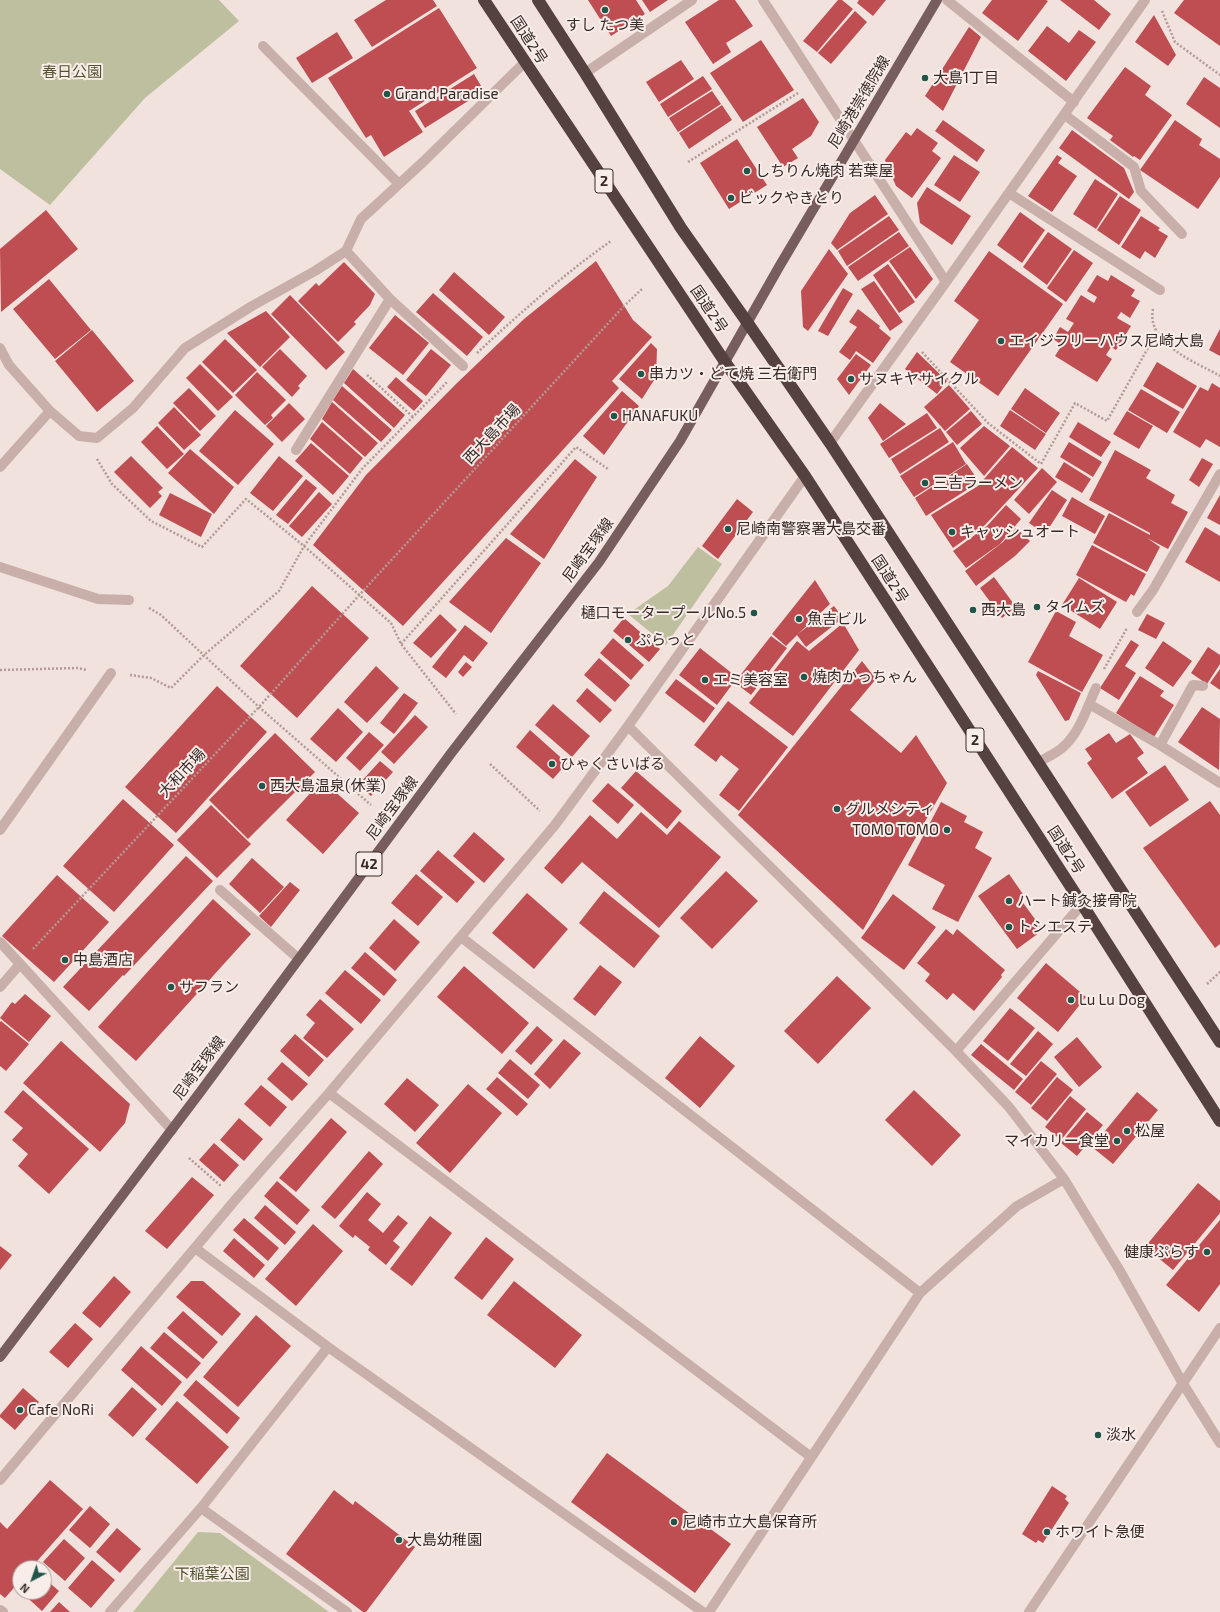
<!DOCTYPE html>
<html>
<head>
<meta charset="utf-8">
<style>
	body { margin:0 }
	#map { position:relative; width:1220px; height:1612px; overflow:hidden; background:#f1e2dd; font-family:"Exo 2",sans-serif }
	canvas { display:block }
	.north { position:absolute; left:12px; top:1560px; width:40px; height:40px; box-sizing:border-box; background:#f9ede9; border:1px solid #ab9f9c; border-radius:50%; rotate:221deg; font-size:11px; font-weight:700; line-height:16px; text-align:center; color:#362a29 }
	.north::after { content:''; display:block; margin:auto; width:14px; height:18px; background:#21554a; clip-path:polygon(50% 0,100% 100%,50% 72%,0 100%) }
</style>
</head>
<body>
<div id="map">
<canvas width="1220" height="1612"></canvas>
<div class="north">N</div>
</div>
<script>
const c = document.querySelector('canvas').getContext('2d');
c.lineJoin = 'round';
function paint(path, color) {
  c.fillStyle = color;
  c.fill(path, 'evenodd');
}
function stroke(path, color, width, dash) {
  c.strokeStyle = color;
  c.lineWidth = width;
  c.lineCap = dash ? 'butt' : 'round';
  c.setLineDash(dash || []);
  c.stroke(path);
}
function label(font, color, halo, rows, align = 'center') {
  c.font = font + ' "Exo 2","Noto Sans JP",sans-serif';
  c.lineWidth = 4;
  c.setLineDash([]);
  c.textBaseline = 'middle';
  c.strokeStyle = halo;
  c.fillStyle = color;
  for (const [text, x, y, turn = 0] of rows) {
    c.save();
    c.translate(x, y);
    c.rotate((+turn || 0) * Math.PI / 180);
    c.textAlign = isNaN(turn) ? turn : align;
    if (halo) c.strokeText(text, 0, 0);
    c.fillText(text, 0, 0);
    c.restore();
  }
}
const green = new Path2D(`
	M0,0H219L239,21L145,98L50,205L0,169Z
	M698,547L722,564L666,645L628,614L668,586Z
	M198,1532L220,1533L329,1612H133Z`);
const building = new Path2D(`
	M386,0H433L437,6L372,47L354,20Z
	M588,0H636L645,14L611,36Z
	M642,0H668L650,12Z
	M719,0H735L753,26L726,43L731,52L713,64L685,22Z
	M838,0H842L853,9L817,52L803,41Z
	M859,0H886L873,16L857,3Z
	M992,0H1046L1048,1L1018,41L982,13Z
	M1060,0H1094L1111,14L1099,30Z
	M1184,0H1220V46L1174,13Z
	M439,8L477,68L409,111L423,132L384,157L371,135L366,138L328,78Z
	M855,11L867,22L831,64L818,53Z
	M1154,15L1176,55L1168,66L1135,42Z
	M1047,26L1069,43L1079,30L1096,42L1066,81L1028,51Z
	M969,27L981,37L943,111L925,96Z
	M337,32L353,58L312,83L296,58Z
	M761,40L794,90L743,122L710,73Z
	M681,60L694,79L659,102L646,82Z
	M1125,67L1151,86L1145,95L1172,115L1140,160L1134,156L1133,157L1110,140L1113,136L1087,118Z
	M474,74L484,91L425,128L415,111Z
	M703,76L712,89L668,117L660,104Z
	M1204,77L1220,88V128L1186,104Z
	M712,91L721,104L678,132L669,118Z
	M803,98L819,122L811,136L792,149L798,158L783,167L757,127Z
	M722,105L732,120L689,149L679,133Z
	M943,120L985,150L977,162L935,131Z
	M1175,120L1202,139L1199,145L1220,159V177L1198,209L1140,170Z
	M917,128L938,143L932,151L941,158L912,198L896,186L885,160L906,132L911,136Z
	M1072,130L1124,168L1134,192L1129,199L1059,148Z
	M737,139L767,185L729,209L700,163Z
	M954,155L980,172L960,202L934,185Z
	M1057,155L1062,158L1058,163L1077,176L1052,212L1028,196Z
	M1095,179L1118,194L1096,229L1073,214Z
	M927,187L971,216L952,245L920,223L917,203Z
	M875,195L888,214L837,250L831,243L850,213Z
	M1120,196L1141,210L1119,245L1097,230Z
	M46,210L78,249L1,312L0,249Z
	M1020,212L1045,230L1022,263L997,245Z
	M889,216L899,230L847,266L838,251Z
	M1141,216L1160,228L1158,230L1168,236L1155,258L1145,251L1140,259L1121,247Z
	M899,232L909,246L858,281L848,267Z
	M1048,232L1072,249L1047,285L1023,267Z
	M910,247L933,279L916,299L889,261Z
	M829,249L848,274L808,331L803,327L801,291Z
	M1074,250L1093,263L1066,302L1047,288Z
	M989,251L1063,304L998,396L950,362L979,320L954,301Z
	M596,261L633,320L652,337L612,381L619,388L403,626L313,545L366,475L456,384L524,319Z
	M344,262L375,294L370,305L354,322L356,324L338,342L298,301L316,283L319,286Z
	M888,264L915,302L899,313L873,275Z
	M454,272L505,317L489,335L439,290Z
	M1097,275L1108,281L1111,275L1135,290L1131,296L1140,301L1130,318L1121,312L1117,318L1131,326L1116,350L1111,347L1106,355L1112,359L1097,382L1055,356L1062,345L1053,339L1060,327L1068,332L1074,323L1066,319L1081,295L1094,303L1097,297L1087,291Z
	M49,279L91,330L55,359L13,309Z
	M874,281L903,322L890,331L861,289Z
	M843,288L853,294L828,336L818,331Z
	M433,293L483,337L467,356L416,312Z
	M290,295L345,352L326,370L271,314Z
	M858,309L880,326L879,328L891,338L873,363L856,351L850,360L839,352L857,327L849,322Z
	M266,311L290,337L260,367L227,333Z
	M395,315L429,343L403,375L369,348Z
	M1220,329V356L1209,350Z
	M92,330L134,381L97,412L55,361Z
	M225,339L257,370L233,393L202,362Z
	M651,343L657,349L656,377L642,399L619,379Z
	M280,349L307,376L298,386L300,388L292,397L262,367Z
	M431,349L451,365L426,396L406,380Z
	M917,352L947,381L937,394L905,369Z
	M856,354L871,365L849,395L837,379Z
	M1157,362L1197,386L1183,409L1143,386Z
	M200,364L233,397L218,411L186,378Z
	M353,369L405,415L394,428L344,383Z
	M257,372L286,400L271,415L273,418L265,425L235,395Z
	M396,377L423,401L414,411L387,387Z
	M1212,383L1220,388V447L1206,439L1200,448L1173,432L1200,387L1208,391Z
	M949,385L970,409L945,431L924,407Z
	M342,386L392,430L381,442L333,400Z
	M189,388L216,416L200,431L173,403Z
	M1025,388L1060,413L1046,433L1011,409Z
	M1141,389L1180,412L1167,433L1128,410Z
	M622,391L639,406L604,455L583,436Z
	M332,402L378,443L365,457L322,419Z
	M289,403L305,419L282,442L266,426Z
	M880,403L906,424L883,441L868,418Z
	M174,407L201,435L184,450L158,423Z
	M235,410L274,444L238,485L199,451Z
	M1010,410L1046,434L1035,450L1000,426Z
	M971,411L982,424L957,445L946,432Z
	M1127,411L1153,426L1139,449L1113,434Z
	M927,413L937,428L889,458L880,444Z
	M322,422L363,458L350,474L310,439Z
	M1078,422L1111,442L1101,457L1069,437Z
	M157,426L184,454L167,469L141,442Z
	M984,426L1010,446L984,476L960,448Z
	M940,428L949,442L900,474L891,459Z
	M953,442L966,464L914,497L900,476Z
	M1069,442L1102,462L1093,477L1060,457Z
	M311,443L349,476L333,495L295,461Z
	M1012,447L1038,468L985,525L953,548L931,515L978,486Z
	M190,449L234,487L214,514L168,473Z
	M1115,450L1151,470L1146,478L1175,495L1171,503L1188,512L1168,549L1147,538L1160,547L1147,572L1093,543L1109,513L1150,535V533L1089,500Z
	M131,456L163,488L158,492L162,496L150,508L114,472Z
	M279,456L303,476L273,511L250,493Z
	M1202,458L1213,464L1199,487L1189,480Z
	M575,459L597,477L544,559L510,534Z
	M1064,462L1091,479L1082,493L1055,477Z
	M967,464L979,482L926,516L915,498Z
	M1042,468L1057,482L1029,514L1014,500Z
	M306,479L317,488L288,524L276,515Z
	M1052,490L1067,500L1045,534L1029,523Z
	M319,492L332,504L302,537L289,526Z
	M170,493L212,514L201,537L159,515Z
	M1220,495V525L1207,518Z
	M1072,497L1105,516L1095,534L1062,516Z
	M737,499L753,512L718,559L702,546Z
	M1006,505L1021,519L1000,544L966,568L953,551L987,526Z
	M1205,527L1220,536V582L1185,562Z
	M1016,528L1030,541L1015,556L976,586L965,571L1003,542Z
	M506,538L541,563L491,633L449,602Z
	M1092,545L1146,574L1134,596L1131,594L1126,602L1076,575Z
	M994,577L1016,607L1002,618L980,588Z
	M1079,578L1117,602L1100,629L1062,605Z
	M815,580L830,604L798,634L834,606L843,618L806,647L797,635L786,646L772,634Z
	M312,586L369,638L297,718L240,666Z
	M1056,611L1076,622L1069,636L1103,655L1082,692L1028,662Z
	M440,614L457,630L431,658L413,643Z
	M1147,614L1165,623L1156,639L1138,630Z
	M624,618L660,649L649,662L613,631Z
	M843,623L859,650L793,736L749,703L797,641L809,651Z
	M465,625L488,643L473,662L464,655L446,678L432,667Z
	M771,636L787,648L751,695L734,682L717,705L679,675L700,648L738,678Z
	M613,638L644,665L631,680L600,653Z
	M1131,640L1139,645L1125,666L1136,673L1119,700L1100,688Z
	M1163,641L1192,661L1173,687L1145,668Z
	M1208,647L1220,655V664L1207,684L1191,673Z
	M599,658L630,685L615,702L584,675Z
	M862,661L876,679L850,710L901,753L916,735L947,783L863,930L738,815Z
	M466,662L472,667L463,677L458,672Z
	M376,666L399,688L367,723L344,702Z
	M1220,669V690L1210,683Z
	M1038,671L1081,693L1069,720L1065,721L1036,675Z
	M1140,676L1164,691L1160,696L1174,705L1154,737L1116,713Z
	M676,679L715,708L704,723L665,693Z
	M217,686L267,732L176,833L125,787Z
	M587,688L612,710L600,723L576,701Z
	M404,693L418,703L394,734L380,723Z
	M728,701L788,747L739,811L719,795L739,769L721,755L716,762L694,745Z
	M553,704L590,736L572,757L535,725Z
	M1202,707L1220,719L1219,770L1178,742Z
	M338,708L363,732L336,762L310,739Z
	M415,715L428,727L394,764L381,752Z
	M530,730L567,763L553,779L516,747Z
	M369,732L384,745L360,771L346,758Z
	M275,733L315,772L248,839L209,800Z
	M1109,733L1116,743L1130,734L1144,753L1137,758L1148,773L1112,799L1087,763L1092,759L1085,749Z
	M380,761L393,772L371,796L358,785Z
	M1165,765L1189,800L1150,827L1125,792Z
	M636,771L682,811L667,829L621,788Z
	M322,780L359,813L323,854L286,820Z
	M608,783L634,805L618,824L592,801Z
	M123,799L174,845L114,912L63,866Z
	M1210,801L1220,815V944L1215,948L1143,848Z
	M941,802L967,816L964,822L983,832L975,848L992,858L958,922L932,909L945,885L908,865Z
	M211,805L251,844L217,878L177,840Z
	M641,812L667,835L679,821L721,857L659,928L582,862L562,884L544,868L590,815L617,839Z
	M474,832L505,859L484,883L453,856Z
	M438,850L475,882L457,903L420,871Z
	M186,856L213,881L124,976L123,975L89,1011L63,987Z
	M252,858L284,887L260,913L229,884Z
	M726,871L758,901L712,949L680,918Z
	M416,874L443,897L418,926L391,903Z
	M1009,874L1025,897L1021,900L1043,930L1017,949L978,896Z
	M57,875L109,922L54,982L2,936Z
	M290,882L300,890L271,927L259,916Z
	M604,891L660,936L634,968L579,923Z
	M527,893L568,929L534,969L492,933Z
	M893,894L936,927L904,970L861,938Z
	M213,899L251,934L136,1061L98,1027Z
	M394,919L420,942L395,971L369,948Z
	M946,929L953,935L957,929L1005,970L1001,975L1002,977L974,1011L953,993L947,1000L925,981L930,974L917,963Z
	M365,952L397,980L384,996L351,968Z
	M1046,963L1086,997L1058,1032L1017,998Z
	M600,965L622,982L595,1016L573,999Z
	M464,966L529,1023L502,1054L437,997Z
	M345,970L381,1000L361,1024L325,993Z
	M837,976L871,1008L818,1064L784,1031Z
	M25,994L51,1016L29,1042L0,1018L12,1002L15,1004Z
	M320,999L354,1029L327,1058L303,1038L315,1023L306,1015Z
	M1010,1008L1035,1028L1008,1061L983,1041Z
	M1,1021L29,1044L6,1071L0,1066V1022Z
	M537,1026L553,1040L531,1065L515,1051Z
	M1038,1031L1053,1044L1026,1076L1010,1064Z
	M295,1034L324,1060L309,1077L280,1051Z
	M700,1036L735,1066L700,1108L665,1078Z
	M1077,1037L1102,1067L1079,1087L1054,1057Z
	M564,1039L581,1053L550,1089L534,1074Z
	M61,1041L130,1104L125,1123L100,1152L23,1083Z
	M981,1044L1023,1079L1014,1090L971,1055Z
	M510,1059L540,1085L528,1099L498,1073Z
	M1041,1061L1057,1074L1031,1105L1015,1092Z
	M282,1062L308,1084L292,1101L267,1079Z
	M497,1077L528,1104L517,1116L486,1089Z
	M1057,1077L1073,1090L1047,1121L1031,1108Z
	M407,1078L439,1105L415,1132L384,1104Z
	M468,1084L502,1113L450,1173L416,1143Z
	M261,1085L287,1107L270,1127L244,1104Z
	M23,1090L89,1149L49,1194L18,1166L28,1154L12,1140L23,1128L4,1112Z
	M914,1090L961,1135L932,1166L885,1120Z
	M1137,1092L1158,1110L1113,1164L1092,1147Z
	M1070,1096L1086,1109L1061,1140L1045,1127Z
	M1087,1112L1103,1125L1077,1156L1061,1143Z
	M239,1118L263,1139L244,1161L220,1140Z
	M331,1118L347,1132L296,1192L279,1178Z
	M214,1143L239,1165L224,1182L199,1160Z
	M369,1151L383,1164L335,1219L321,1207Z
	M192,1177L214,1195L167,1249L145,1231Z
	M277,1181L310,1210L297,1225L264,1196Z
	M1198,1183L1220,1201V1213L1173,1270L1145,1247Z
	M367,1192L381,1204L368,1220L383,1233L398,1215L408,1223L393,1241L400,1247L386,1265L368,1250L370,1247L355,1235L353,1238L339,1226Z
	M265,1205L296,1232L285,1245L254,1218Z
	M430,1216L452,1233L412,1286L390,1269Z
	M244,1218L279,1248L268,1261L233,1230Z
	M1220,1220V1284L1199,1312L1166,1285Z
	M313,1224L343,1251L296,1306L265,1279Z
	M486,1237L514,1259L482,1300L454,1278Z
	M234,1238L265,1265L254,1278L223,1251Z
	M0,1246L12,1255L0,1270Z
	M114,1276L131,1292L100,1328L82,1313Z
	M191,1281H203L241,1314L222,1336L176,1297Z
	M514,1281L582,1335L555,1368L487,1315Z
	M183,1311L218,1342L203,1359L167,1328Z
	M256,1315L291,1346L238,1407L203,1377Z
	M75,1323L93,1339L68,1368L49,1352Z
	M164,1332L201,1363L187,1379L150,1348Z
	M141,1346L182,1382L162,1406L121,1370Z
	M196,1380L240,1418L227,1434L183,1395Z
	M132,1387L157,1409L133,1437L108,1415Z
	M23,1388L39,1402L15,1430L0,1417V1415Z
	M177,1401L229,1447L197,1484L145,1439Z
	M607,1453L731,1544L695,1593L571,1502Z
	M50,1480L83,1509L31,1568H20V1581L5,1598L0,1594V1522L7,1529Z
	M1052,1486L1067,1496L1065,1499L1069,1503L1043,1543L1038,1540L1036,1543L1022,1534Z
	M334,1490L353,1505L355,1501L415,1547L366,1612H363L286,1554Z
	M90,1506L110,1524L90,1548L69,1530Z
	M117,1528L141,1549L120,1573L96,1552Z
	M64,1539L85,1558L65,1581L43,1562Z
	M92,1560L115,1580L91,1608L68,1588Z
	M44,1578L59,1591L42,1611L21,1592H44Z
	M59,1602L70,1612H50Z`);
const path = new Path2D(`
	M1162,11L1175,42L1220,75
	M688,162L798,93
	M1153,309C1146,344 1196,362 1220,376
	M922,352L988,423L1041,464L1075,403L1107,421L1148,348L1160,338
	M477,353C520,313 564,274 611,241
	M367,375L413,417
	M97,459L112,484L151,521L202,547L246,499L304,546L391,623L401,644L456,714
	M149,608L161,615L259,707L371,805
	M401,644L576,447L608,469
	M1104,669L1127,628
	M0,670L77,668L87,670
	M130,675L151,678L171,688L204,655L279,591L304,546L362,469L448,381
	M490,764L540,811
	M33,949L259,707L363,591L624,306L643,288
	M1207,984L1220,972
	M189,1158L221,1186`);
const minor = new Path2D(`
	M763,0L946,282
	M947,0L1074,102
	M263,46L399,184
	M585,73L692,0
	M1065,115L1134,167L1141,191L1182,234
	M1009,193L1160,290
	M390,299L463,366
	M0,348L9,365L50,411
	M830,443L946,282L1145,0
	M296,450L390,299L346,251
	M0,467L50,411L79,436L97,438L133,408L185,348L252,306L315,271L346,251L361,219L423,162L524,63
	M0,567L98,599L129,600
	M1137,612L1153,590L1220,474
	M1089,704L1160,745L1220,783
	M628,726L956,1051L1009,1107L1064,1179L1120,1271L1182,1382L1220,1443
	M1160,745L1193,685L1203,686
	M1038,763C1045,758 1055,754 1062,748C1079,734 1087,708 1096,688
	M0,830L111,673
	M220,890L299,959
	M461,937L920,1293
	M0,942L172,1130
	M0,987L20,964
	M956,1051L1082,904
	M329,1093L811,1457
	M195,1248L328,1347L703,1612
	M0,1480L236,1199L329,1093L555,825L628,726L805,476
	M201,1508L347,1612
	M0,1610L3,1612
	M110,1612L201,1508L328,1347
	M709,1612L920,1293L1017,1206L1064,1179
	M1029,1612L1220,1328`);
const major = new Path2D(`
	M0,1357L201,1091L452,752L599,562L680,441L779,267L937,0`);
const highway = new Path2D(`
	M484,0L725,362L805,476L1082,904L1220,1121
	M538,0L585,73L681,228L747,322L830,443L1220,1042`);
const markers = [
	[605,10,4,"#21554a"],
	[925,78,4,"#21554a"],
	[387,94,4,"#21554a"],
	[747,171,4,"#21554a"],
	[731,198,4,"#21554a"],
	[1001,341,4,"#21554a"],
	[641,374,4,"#21554a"],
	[851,379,4,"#21554a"],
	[614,416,4,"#21554a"],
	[925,483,4,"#21554a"],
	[728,529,4,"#21554a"],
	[952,532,4,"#21554a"],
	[1037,607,4,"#21554a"],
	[973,610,4,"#21554a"],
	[754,613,4,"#21554a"],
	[799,619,4,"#21554a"],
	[628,640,4,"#21554a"],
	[804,677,4,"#21554a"],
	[705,680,4,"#21554a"],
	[552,764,4,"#21554a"],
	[262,786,4,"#21554a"],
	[837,809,4,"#21554a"],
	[947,830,4,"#21554a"],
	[1009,901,4,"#21554a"],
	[1009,927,4,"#21554a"],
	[65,960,4,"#21554a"],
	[171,987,4,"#21554a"],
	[1071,1000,4,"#21554a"],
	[1127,1131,4,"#21554a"],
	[1117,1141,4,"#21554a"],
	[1207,1252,4,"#21554a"],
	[20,1410,4,"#21554a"],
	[1098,1435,4,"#21554a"],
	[674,1522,4,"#21554a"],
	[1047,1532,4,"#21554a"],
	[399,1540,4,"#21554a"]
];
const shields = [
	[604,181,18],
	[975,740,18],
	[369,864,26]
];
const shieldNames = [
	["2",604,181],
	["2",975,740],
	["42",369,864]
];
const poiNames = [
	["すし たつ美",605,25,"center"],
	["大島1丁目",933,78],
	["Grand Paradise",395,94],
	["しちりん焼肉 若葉屋",755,171],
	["ビックやきとり",739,198],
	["エイジフリーハウス尼崎大島",1009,341],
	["串カツ・どて焼 三右衛門",649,374],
	["サヌキヤサイクル",859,379],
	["HANAFUKU",622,416],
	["三吉ラーメン",933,483],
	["尼崎南警察署大島交番",736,529],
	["キャッシュオート",960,532],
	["タイムズ",1045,607],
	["西大島",981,610],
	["樋口モータープールNo.5",746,613,"right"],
	["魚吉ビル",807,619],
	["ぷらっと",636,640],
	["焼肉かっちゃん",812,677],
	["エミ美容室",713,680],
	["ひゃくさいばる",560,764],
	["西大島温泉(休業)",270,786],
	["グルメシティ",845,809],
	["TOMO TOMO",939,830,"right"],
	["ハート鍼灸接骨院",1017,901],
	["トシエステ",1017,927],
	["中島酒店",73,960],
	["サフラン",179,987],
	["Lu Lu Dog",1079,1000],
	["松屋",1135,1131],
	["マイカリー食堂",1109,1141,"right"],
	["健康ぷらす",1199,1252,"right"],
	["Cafe NoRi",28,1410],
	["淡水",1106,1435],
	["尼崎市立大島保育所",682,1522],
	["ホワイト急便",1055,1532],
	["大島幼稚園",407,1540]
];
const streetNames = [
	["国道2号",529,40,57],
	["尼崎港崇徳院線",859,102,-59],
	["国道2号",709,309,56],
	["西大島市場",492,434,-47],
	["尼崎宝塚線",588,550,-54],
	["国道2号",890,579,57],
	["大和市場",182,773,-47],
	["尼崎宝塚線",392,808,-53],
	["国道2号",1066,850,57],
	["尼崎宝塚線",199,1068,-53]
];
const parkNames = [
	["春日公園",72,72],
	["下稲葉公園",212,1574]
];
paint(green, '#bdbf9e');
paint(building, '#be4e52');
stroke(path, '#b49994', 2.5, [2, 2]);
stroke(minor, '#c8afaa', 10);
stroke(major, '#775d5b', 10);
stroke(highway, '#564141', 12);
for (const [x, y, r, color] of markers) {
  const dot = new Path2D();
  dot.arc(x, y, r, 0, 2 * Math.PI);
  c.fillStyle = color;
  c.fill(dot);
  stroke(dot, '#f9ede9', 1.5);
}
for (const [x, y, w] of shields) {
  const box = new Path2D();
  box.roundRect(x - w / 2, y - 12, w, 24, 3);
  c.fillStyle = '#f9ede9';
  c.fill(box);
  stroke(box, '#362a29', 1);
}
label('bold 14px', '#362a29', null, shieldNames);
label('15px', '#362a29', '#f9ede9', poiNames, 'left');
label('15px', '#362a29', '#f9ede9', streetNames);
label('15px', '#4f532e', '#f9ede9', parkNames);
</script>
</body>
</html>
